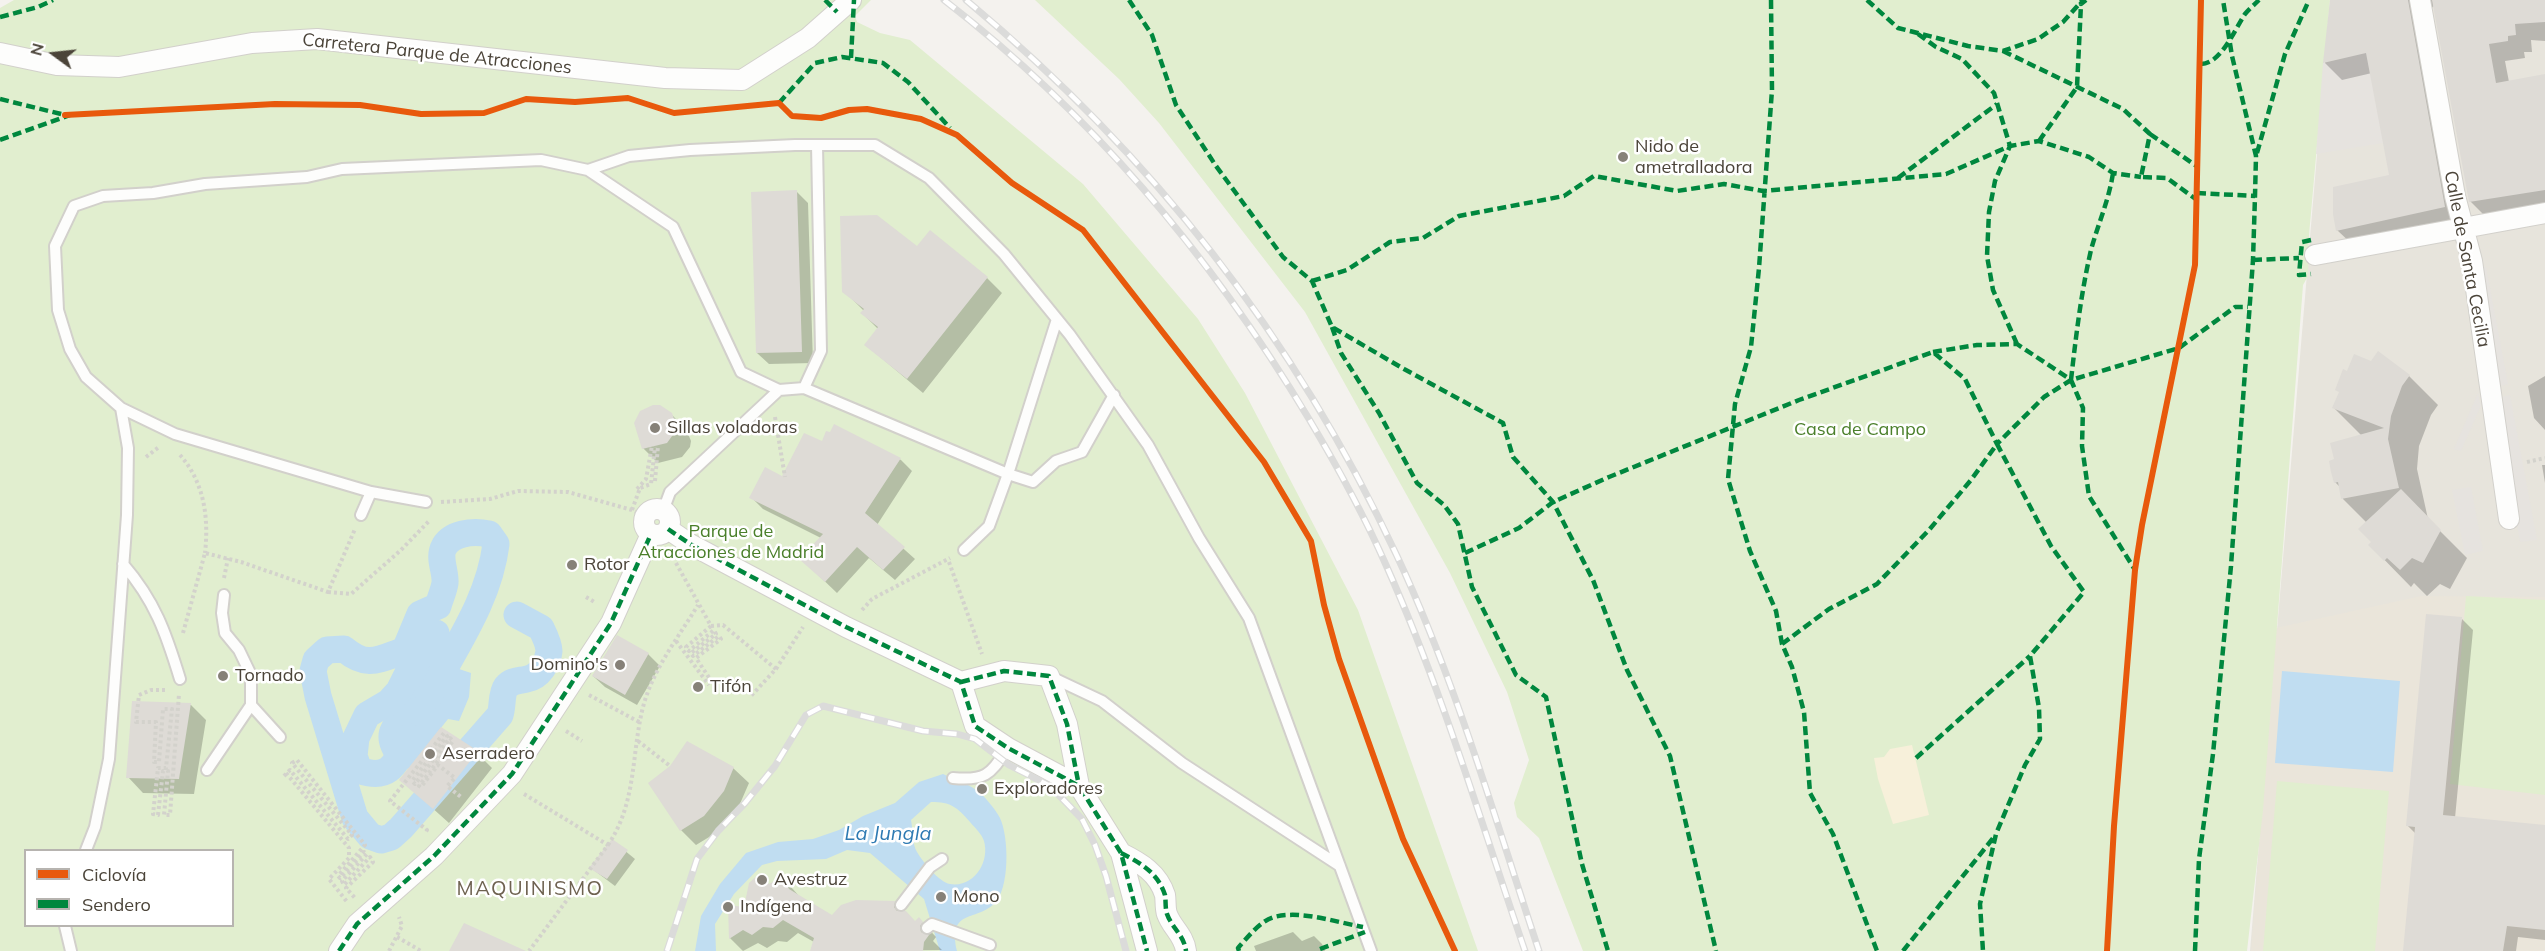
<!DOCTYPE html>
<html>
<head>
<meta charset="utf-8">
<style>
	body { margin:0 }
	#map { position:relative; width:2545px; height:951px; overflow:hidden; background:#f4f2ee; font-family:Mulish,sans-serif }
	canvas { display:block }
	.legend { position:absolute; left:24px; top:849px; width:210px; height:78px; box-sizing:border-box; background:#fff; border:2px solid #b7b4b0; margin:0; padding:8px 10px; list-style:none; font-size:18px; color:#4b4439 }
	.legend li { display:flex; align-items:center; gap:12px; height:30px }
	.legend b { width:30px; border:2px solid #b7b4b0 }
	.north { position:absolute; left:24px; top:24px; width:60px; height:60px; -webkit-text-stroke:4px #fff; paint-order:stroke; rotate:285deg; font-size:16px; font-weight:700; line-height:24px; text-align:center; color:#4b4439 }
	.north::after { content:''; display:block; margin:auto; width:21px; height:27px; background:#4b4439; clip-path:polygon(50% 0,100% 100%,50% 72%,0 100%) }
</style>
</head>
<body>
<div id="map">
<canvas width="2545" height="951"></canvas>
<ul class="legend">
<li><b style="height:8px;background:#e8590c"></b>Ciclovía</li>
<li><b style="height:8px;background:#00873e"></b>Sendero</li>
</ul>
<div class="north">N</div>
</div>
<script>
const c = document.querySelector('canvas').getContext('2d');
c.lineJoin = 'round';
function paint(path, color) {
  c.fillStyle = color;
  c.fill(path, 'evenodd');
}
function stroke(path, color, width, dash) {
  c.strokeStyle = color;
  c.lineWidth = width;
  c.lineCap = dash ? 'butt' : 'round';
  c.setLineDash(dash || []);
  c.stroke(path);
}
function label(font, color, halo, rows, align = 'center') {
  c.font = font + ' Mulish,sans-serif';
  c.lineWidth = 5;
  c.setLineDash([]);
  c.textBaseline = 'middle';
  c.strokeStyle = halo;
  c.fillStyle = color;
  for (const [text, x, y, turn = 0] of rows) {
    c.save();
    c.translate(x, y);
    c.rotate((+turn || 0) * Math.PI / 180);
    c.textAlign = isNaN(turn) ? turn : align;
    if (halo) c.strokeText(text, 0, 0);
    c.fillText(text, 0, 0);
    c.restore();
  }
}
const residential = new Path2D(`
	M2330,0H2545V951H2250Z`);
const education = new Path2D(`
	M2421,596L2545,597V951H2251L2276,628Z`);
const green = new Path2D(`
	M14,0H871L855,16L857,22L880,33L910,40L1083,184L1198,319L1245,393L1358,610L1478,951H0V8ZM26,850H232V926H26Z
	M1035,0H2330L2309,235L2308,276L2303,285L2263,810L2247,951H1583L1539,838L1517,817L1514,803L1529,760L1507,692L1450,573L1305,312L1159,123L1119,79Z
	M2466,596L2545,600V795L2450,784Z
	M2277,781L2389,791L2375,951H2263Z`);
const sand = new Path2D(`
	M1912,745L1929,815L1893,824L1878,779L1874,758L1884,757L1890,749Z`);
const parking = new Path2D(`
	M2367,34L2383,143L2316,154L2323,63L2344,59L2346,38Z
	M2486,267L2508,384L2501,386L2477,268Z
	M2478,393L2481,406L2461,451L2454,449Z
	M2510,395L2537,540L2520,542L2494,399Z
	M2471,487L2483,551L2465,555L2452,490Z`);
const water = new Path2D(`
	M429,659L471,673L469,697L459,721L448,719L409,768L398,773C385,761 372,741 382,723C386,714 401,705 407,695C416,683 418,670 429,659Z
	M2282,671L2400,681L2393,772L2275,763Z
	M943,774C953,779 967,783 976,790C984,795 996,810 1000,818C1009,837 1010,889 994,904C974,922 948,909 957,951H940L924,899L870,853L847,850L826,859L777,861L762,865L734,894L715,924L716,951H695L701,916L720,884L746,853L778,842L813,839L839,830L863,816L895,803L919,782ZM931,802C951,802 957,807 970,822C974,827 982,834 984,841C990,862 974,888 950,884C939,882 923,862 917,852C912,844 913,829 911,820Z`);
const shadow = new Path2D(`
	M2332,0H2545V41L2531,40L2532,52H2524L2525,58L2505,61L2509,82L2545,76V209L2488,219L2470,201L2435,5L2426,13L2462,224L2355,247L2337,230L2391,176L2372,73L2342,80L2325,63Z
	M797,192L808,203L813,363L769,364L757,353Z
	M917,248L987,278L1002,293L923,393L866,345L878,329L862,313L864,311L844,291Z
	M2409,376L2438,405L2431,415L2419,446L2417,469L2428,519L2467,558L2450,589L2440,584L2427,596L2414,583L2411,587L2370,545L2373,542L2367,523L2343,499L2341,488L2335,482L2362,436L2334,408Z
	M2545,376V430L2534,418L2528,386Z
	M671,414L686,429L691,441L690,447L682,457L658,463L643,448Z
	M835,426L901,460L912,471L877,525L915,559L895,580L869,558L837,593L813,570L821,538L763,509L751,497L783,477L831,434Z
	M2542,465H2545V483Z
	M2462,619L2473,630L2455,818L2545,826V940L2518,937L2516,951H2404L2416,834L2407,825Z
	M618,637L648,654L660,666L637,705L605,687L593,676Z
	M133,702L191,705L206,720L194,794L143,793L128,777Z
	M442,729L477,753L492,768L449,823L401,780Z
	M733,768L749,783L739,806L719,831L696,845L681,830Z
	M613,841L635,859L615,886L591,868Z
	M783,878L799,896L833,917L894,903L915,922L919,919L936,937L933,941L942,950L811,951L814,942L798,933L787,942L778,941L767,948L758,943L743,951L730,938V907L745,909L769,885Z
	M1293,932L1302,941L1314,936L1322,944L1325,951H1256L1254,946Z`);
const canal = new Path2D(`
	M429,697C455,647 489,601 496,544L489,534C474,531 450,532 443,549C439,560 446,572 445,583C444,590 440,599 438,606L420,614L405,650C379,659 368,669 344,649L327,650L316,660L313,671L318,696L355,818L370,836L381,840L391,837L401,828L500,715C503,707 501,694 506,687C512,680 519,681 527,679C539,677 548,663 549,651C549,644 544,634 541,628L517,615
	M409,737C396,762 391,782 359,770L354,756L356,738L367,715L389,702L399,691L414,661L430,650L436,633`);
const building = new Path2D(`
	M2330,0H2408L2445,207L2336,231L2333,214V187L2389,175L2366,53L2323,63Z
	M2432,0H2545V22L2515,24L2516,35L2508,36V41L2489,44L2496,83L2545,74V190L2469,202Z
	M797,190L802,352L756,353L751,192Z
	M877,215L917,246L930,230L988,277L907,379L864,345L878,327L860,313L864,309L842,292L840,216Z
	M2378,351L2410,375L2402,386L2391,416L2388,439L2399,488L2341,499L2338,482L2334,483L2331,472L2329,461L2334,459L2330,443L2384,428L2332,408L2339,392L2335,390L2343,369L2347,371L2354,354L2371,361Z
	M653,405H660L672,413L676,425L675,432L667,443L642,449L634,423L640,411Z
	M834,424L901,458L865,513L905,547L883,570L857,547L825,582L799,559L823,534L749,498L765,467L782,476L804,433L822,441L826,431L830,432Z
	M2401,489L2441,530L2423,563L2412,558L2400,570L2387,558L2384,561L2368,545L2371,542L2358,529Z
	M2426,614L2462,617L2443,815L2545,825V930L2507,926L2503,951H2403L2415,827L2406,826Z
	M617,635L649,653L625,695L592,676Z
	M132,701L191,703L179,779L126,778Z
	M441,727L478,751L433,809L399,780Z
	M687,741L734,767L724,791L704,816L680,831L648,783L670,766Z
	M612,839L628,850L607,879L589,868Z
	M759,874L769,884L783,876L789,889L832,915L841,905L856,900L895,901L894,907L897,911H906L915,921L919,917L923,922L920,926L921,932L929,935L924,942L923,951H810L814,938L783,920L773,928L763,927L752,935L743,930L729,939L728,905L744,907L749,883Z
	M464,923L526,951H449Z`);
const path = new Path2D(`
	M775,417L785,477
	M180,455C204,482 209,517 205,553
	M146,457L159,447
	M2527,462L2545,458
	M655,481L658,446
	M637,489L646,479L652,446
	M441,502L490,499L518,491L568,492L632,510L642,515
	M632,510L640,488L651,484L655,447
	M949,562L982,654
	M676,563L711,626
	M224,578L228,558
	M328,592L351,594L401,550L430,520
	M586,597L596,603
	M862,610L872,599L950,558
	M711,626L686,647L689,651L714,630L716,634L691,653L693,656L719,636L721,639L696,658L712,682
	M711,626L723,625L776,669L750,697
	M183,633L205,553L241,562L328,592L355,529
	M676,641L709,685
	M776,669L803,627
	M165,690H151L139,695L136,722H156L154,762H159L163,709H172L166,768H158L153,814L158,815L163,771H168L164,815H170L179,694
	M589,695L641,723
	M566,731L582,741
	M638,741L670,766
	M286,773L349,848V858L329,879L348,903
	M284,776L290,770L348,839L352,835L292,763L297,760L365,845L338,876L340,878L364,852L367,854L342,881L344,885L370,857L373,862L346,888L355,898
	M524,794L608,845L529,951
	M426,831L427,830L390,801L444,733L447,736L412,781L415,784L450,738L453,741L419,786L421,787L438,765L455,778L447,786L461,797
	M608,845C637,802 631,755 643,707C653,669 678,638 698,605
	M397,937L421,951
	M389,951L402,926L399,917`);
const lane = new Path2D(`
	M588,170L673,227L741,372L779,390L804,388L1008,474L1033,482L1056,461L1082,452L1114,395
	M804,388L821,351L817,145
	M121,408L86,377L70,349L58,310L55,246L74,206L103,196L153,193L205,184L307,177L342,169L541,160L588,170L629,156L690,150L795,145H875L929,178L1004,254L1070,335L1148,445L1199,538L1249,618L1371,951
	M663,511L670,492L779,390
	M361,515L371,492L426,502
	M964,550L989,526L1008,474L1057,319
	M123,564C155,601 166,633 180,679
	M224,595L222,613L225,633L239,650L251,675V705L280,737
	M1049,676L1102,701L1182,763L1340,866
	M207,770L251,705
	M953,778C987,781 990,774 1008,748
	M86,850L95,827L109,759L127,515L128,448L121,408L175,434L371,492
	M901,905L930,867L942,859
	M65,926L71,951
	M927,928L932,924L990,945`);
const street = new Path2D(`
	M2420,0L2455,196L2472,261L2509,519
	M0,53L57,65L119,67L252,43L317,39L665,78L742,80L808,38L851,0
	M2315,255L2545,213
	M644 522a13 13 0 1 1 26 0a13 13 0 1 1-26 0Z
	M668,529L690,544L846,627L961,682L975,726L1008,748L1079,786L1121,853L1147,951
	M961,682L1004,671L1049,676L1067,724L1079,786
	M1121,853C1141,863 1158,873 1165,895C1166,901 1165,908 1167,914C1172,928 1184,935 1186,951
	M339,951L357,924L434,856L512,774L611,623L651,534`);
const rail = new Path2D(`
	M944,0C1092,114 1213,259 1309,419C1337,466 1364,515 1386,565C1442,690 1481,822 1525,951
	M966,0C1152,155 1294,336 1397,556C1456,682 1495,819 1539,951
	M667,951L697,859L718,831L745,803L775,766L806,715L823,706L923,731L957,734L975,739L1009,765L1050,786L1082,819L1095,845L1106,876L1126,951`);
const quiet = new Path2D(`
	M825,0L837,12
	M1129,0L1152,35L1176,105L1216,166L1283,257L1312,281L1332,327L1404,369L1503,423L1513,457L1553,502L1593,580L1627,670L1670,756L1716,951
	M1771,0L1772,90L1759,268L1751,347L1735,404L1728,479L1750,551L1776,611L1782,644L1792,667L1804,712L1810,793L1833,834L1877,951
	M1867,0L1898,28L1968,46L2003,51L2038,39L2063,22L2081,2V4L2086,0
	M0,17L38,7L53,0
	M1918,34L1936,47L1962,59L1994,93L2010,146L1995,181L1989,212L1987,256L1993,290L2017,344
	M2003,51L2123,109L2150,134L2141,177L2167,178L2197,200
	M851,58L854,0
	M2201,64C2221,64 2235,29 2245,14C2249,9 2254,5 2259,0
	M0,99L65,115
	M779,103L815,63L842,57L883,63L908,82L950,128
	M2150,134L2198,167
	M0,140L70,115
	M2039,141L2077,87L2081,4
	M2257,153L2285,54L2309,0
	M1898,178L1997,104
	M2197,193L2255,196
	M2311,240L2302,242L2299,275L2311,274
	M2253,260L2299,258
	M1312,281L1347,270L1390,242L1423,238L1459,216L1564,196L1594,176L1677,191L1724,184L1763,191L1946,174L2010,146L2039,141L2089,157L2113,173L2141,177
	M1332,327L1341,353L1379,413L1417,483L1444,505L1458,524L1472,587L1516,675L1546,697L1582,864L1608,951
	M1933,352L1977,345L2017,344L2071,380L2083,408L2082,446L2089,496L2135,570
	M2071,380C2076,336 2081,293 2091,250C2098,224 2109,200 2113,173
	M668,529L690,544L846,627L961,682L975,726L1008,748L1079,786L1121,853L1147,951
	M1465,553L1519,528L1553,502L1609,477L1799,400L1933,352L1965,379L1997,444L2044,397L2071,380L2179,348L2235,307H2248
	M1782,644L1829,609L1877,584L1929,530L1971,480L1997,444L2051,546L2084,592L2030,656L2039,708L2040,739L2025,765L1996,834L1980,904L1983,951
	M961,682L1004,671L1049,676L1067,724L1079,786
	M1916,758L2030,656
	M1121,853C1141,863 1158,873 1165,895C1166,901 1165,908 1167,914C1172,928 1184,935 1186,951
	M1320,949L1365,932
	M339,951L357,924L434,856L512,774L611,623L651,534
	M1239,951L1238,948C1247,938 1260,921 1274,917C1301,910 1335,922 1363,927
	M1903,951L1994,837
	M2195,951L2199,859L2213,754L2231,566L2253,260L2255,196L2256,156L2232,56L2223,0`);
const cycleway = new Path2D(`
	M65,115L275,104L360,105L421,114L484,113L526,99L575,102L628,98L674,113L779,103L792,116L821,118L849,110L867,109L921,119L957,135L1012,183L1083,230L1264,462L1311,541L1324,605L1339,659L1403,839L1455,951
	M2107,951L2114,826L2135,570L2142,525L2195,265L2201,0`);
const markers = [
	[1623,157,6,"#868178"],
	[655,428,6,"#868178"],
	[572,565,6,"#868178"],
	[620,665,6,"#868178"],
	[223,676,6,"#868178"],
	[698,687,6,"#868178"],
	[430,754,6,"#868178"],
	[982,789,6,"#868178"],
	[762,880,6,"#868178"],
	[941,897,6,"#868178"],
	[728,907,6,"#868178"]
];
const streetNames = [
	["Carretera Parque de Atracciones",437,54,6],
	["Calle de Santa Cecilia",2467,259,79]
];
const poiNames = [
	["Nido de",1635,147],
	["ametralladora",1635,168],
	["Sillas voladoras",667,428],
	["Rotor",584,565],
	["Domino's",608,665,"right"],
	["Tornado",235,676],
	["Tifón",710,687],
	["Aserradero",442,754],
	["Exploradores",994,789],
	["Avestruz",774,880],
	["Mono",953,897],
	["Indígena",740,907]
];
const parkNames = [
	["Casa de Campo",1860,430],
	["Parque de",731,532],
	["Atracciones de Madrid",731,553]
];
const waterNames = [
	["La Jungla",888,834]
];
const neighbourhoodNames = [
	["MAQUINISMO",530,889]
];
paint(residential, '#e7e4dc');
paint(education, '#eae5da');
paint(green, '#e1eecf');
paint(sand, '#f7f0da');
paint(parking, '#e6e3df');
paint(water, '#c0ddf1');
paint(shadow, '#0003');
stroke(canal, '#c0ddf1', 27);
paint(building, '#dedbd6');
stroke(lane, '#d2d0cb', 14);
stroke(street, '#d2d0cb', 22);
stroke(path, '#d3d2cc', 4, [3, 3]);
stroke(lane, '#fdfdfc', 10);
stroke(street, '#fdfdfc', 20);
stroke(rail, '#dbdbda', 7);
stroke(rail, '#fff', 4.5, [14]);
stroke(quiet, '#00873e', 4.5, [9, 4.5]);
stroke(cycleway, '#e8590c', 6);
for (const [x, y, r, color] of markers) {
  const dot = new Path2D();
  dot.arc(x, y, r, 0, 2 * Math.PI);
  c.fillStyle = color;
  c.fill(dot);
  stroke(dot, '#fff', 2);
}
label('18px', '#4b4439', '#fff', streetNames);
label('18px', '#4b4439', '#fff', poiNames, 'left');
label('18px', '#4a7f2a', '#fff', parkNames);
label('italic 20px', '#2e7ab2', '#fff', waterNames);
c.letterSpacing = '1.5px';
label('20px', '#6e6250', '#fff', neighbourhoodNames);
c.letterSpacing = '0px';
</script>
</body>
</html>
